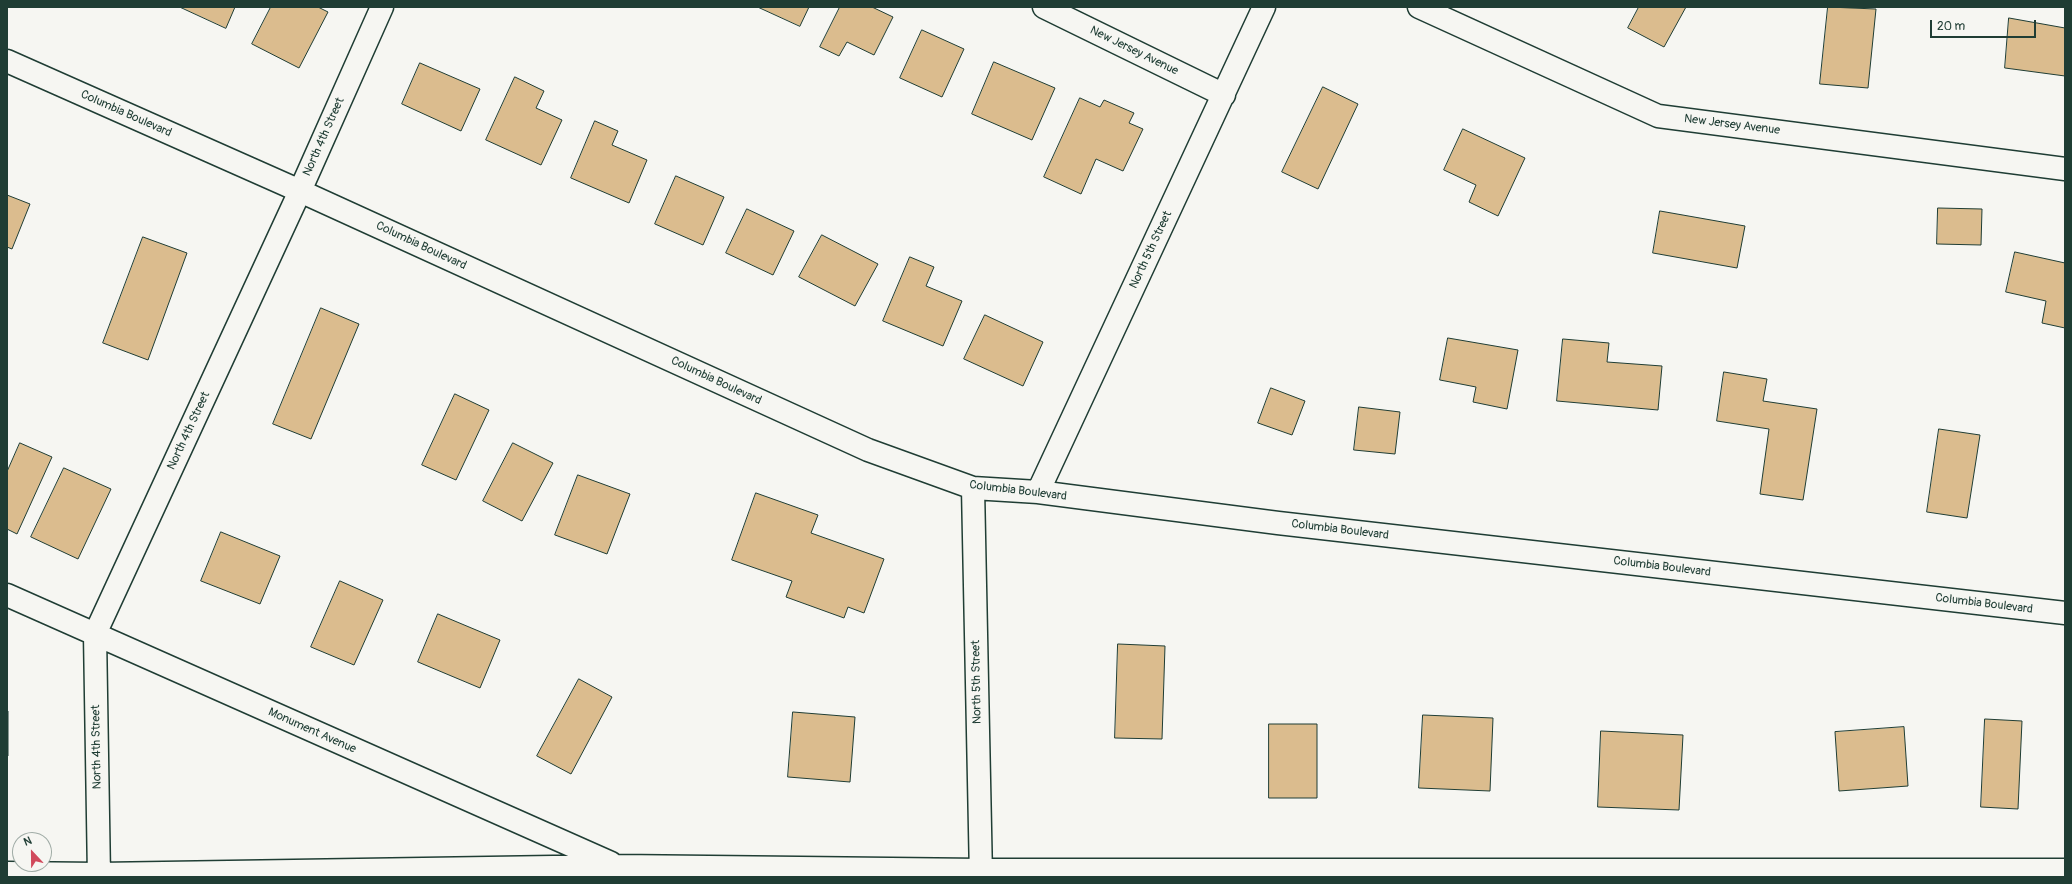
<!DOCTYPE html>
<html>
<head>
<meta charset="utf-8">
<style>
	body { margin:0 }
	#map { position:relative; width:2072px; height:884px; overflow:hidden; background:#f6f6f2; font-family:Pangolin,sans-serif }
	canvas { display:block }
	.frame { position:absolute; inset:0; border:8px solid #1f3d34; pointer-events:none }
	.north { position:absolute; left:12px; top:832px; width:40px; height:40px; box-sizing:border-box; background:#f6f6f2; border:1px solid #a0aca6; border-radius:50%; rotate:338deg; font-size:11px; font-weight:700; line-height:16px; text-align:center; color:#1f3d34 }
	.north::after { content:''; display:block; margin:auto; width:14px; height:18px; background:#d1495b; clip-path:polygon(50% 0,100% 100%,50% 72%,0 100%) }
	.scale { position:absolute; left:1930px; top:20px; width:106px; height:18px; box-sizing:border-box; border:2px solid #1f3d34; border-top:0; padding-left:5px; font-size:12px; line-height:14px; white-space:nowrap; color:#1f3d34; -webkit-text-stroke:3px #f6f6f2; paint-order:stroke }
</style>
</head>
<body>
<div id="map">
<canvas width="2072" height="884"></canvas>
<div class="frame"></div>
<div class="north">N</div>
<div class="scale">20 m</div>
</div>
<script>
const c = document.querySelector('canvas').getContext('2d');
c.lineJoin = 'round';
function paint(path, color) {
  c.fillStyle = color;
  c.fill(path, 'evenodd');
}
function stroke(path, color, width, dash) {
  c.strokeStyle = color;
  c.lineWidth = width;
  c.lineCap = dash ? 'butt' : 'round';
  c.setLineDash(dash || []);
  c.stroke(path);
}
function label(font, color, halo, rows, align = 'center') {
  c.font = font + ' Pangolin,sans-serif';
  c.lineWidth = 3;
  c.setLineDash([]);
  c.textBaseline = 'middle';
  c.strokeStyle = halo;
  c.fillStyle = color;
  for (const [text, x, y, turn = 0] of rows) {
    c.save();
    c.translate(x, y);
    c.rotate((+turn || 0) * Math.PI / 180);
    c.textAlign = isNaN(turn) ? turn : align;
    if (halo) c.strokeText(text, 0, 0);
    c.fillText(text, 0, 0);
    c.restore();
  }
}
const building = new Path2D(`
	M180,7H235L226,28Z
	M271,7H318L328,12L299,68L252,44Z
	M758,7H809L800,26Z
	M840,7H872L893,17L874,55L847,42L839,56L820,47Z
	M1639,7H1686L1664,47L1628,28Z
	M1828,7L1876,9L1868,88L1820,84Z
	M2009,18L2065,28V76L2005,68Z
	M922,30L964,49L942,97L900,78Z
	M994,62L1055,88L1032,140L972,114Z
	M420,63L480,89L461,131L402,104Z
	M515,77L544,91L536,108L562,120L541,165L486,140Z
	M1323,87L1358,104L1318,189L1282,172Z
	M1080,98L1100,107L1104,100L1134,113L1129,123L1143,129L1123,171L1096,159L1081,194L1044,177Z
	M595,121L618,131L612,145L647,160L629,203L571,178Z
	M1463,129L1525,158L1498,216L1469,202L1476,185L1444,170Z
	M676,176L724,197L703,245L655,224Z
	M7,195L30,204L12,249L7,247Z
	M1938,208L1982,209L1981,245L1937,244Z
	M747,209L794,231L773,275L726,253Z
	M1660,211L1745,226L1737,268L1653,253Z
	M822,235L878,264L855,306L799,277Z
	M143,237L187,253L148,360L103,343Z
	M2015,252L2065,263V328L2042,323L2046,301L2006,292Z
	M910,257L934,267L926,286L962,301L943,346L883,321Z
	M321,308L359,324L311,439L273,424Z
	M985,315L1043,342L1023,386L964,359Z
	M1448,338L1518,350L1507,409L1473,402L1476,387L1440,380Z
	M1563,339L1609,343L1607,362L1662,366L1658,410L1557,401Z
	M1724,372L1767,379L1763,401L1817,409L1803,500L1760,494L1769,429L1717,421Z
	M1271,388L1305,401L1292,435L1258,423Z
	M455,394L489,410L456,480L422,465Z
	M1359,407L1400,412L1395,454L1354,450Z
	M1939,429L1980,435L1967,518L1927,512Z
	M20,443L52,457L17,534L7,529V472Z
	M513,443L553,463L522,521L483,501Z
	M64,468L111,489L78,559L31,537Z
	M578,475L630,494L607,554L555,535Z
	M756,493L818,515L811,533L884,559L864,613L848,607L844,618L786,597L792,581L732,560Z
	M221,532L280,556L260,604L201,581Z
	M340,581L383,600L354,665L311,647Z
	M438,614L500,640L480,688L418,662Z
	M1118,644L1165,646L1162,739L1115,738Z
	M579,679L612,697L571,774L537,756Z
	M7,711H8V756H7Z
	M793,712L855,717L850,782L788,777Z
	M1423,715L1493,718L1490,791L1419,788Z
	M1985,719L2022,721L2018,809L1981,807Z
	M1269,724H1317V798H1269Z
	M1904,727L1908,786L1839,791L1835,732Z
	M1601,731L1683,735L1679,810L1598,807Z`);
const minor = new Path2D(`
	M1044,7L1224,95
	M1419,7L1658,116L2065,169
	M7,61L300,191L868,450L973,488L1038,492L1278,523L2065,613
	M973,488L981,877
	M1038,492L1264,7
	M7,595L611,863
	M7,873L99,874L618,866L981,870H2065
	M99,877L95,634L300,191L382,7`);
const streetNames = [
	["New Jersey Avenue",1134,51,26],
	["Columbia Boulevard",126,114,24],
	["New Jersey Avenue",1732,125,7],
	["North 4th Street",324,137,-66],
	["Columbia Boulevard",421,246,25],
	["North 5th Street",1151,250,-65],
	["Columbia Boulevard",716,381,25],
	["North 4th Street",189,431,-65],
	["Columbia Boulevard",1018,491,7],
	["Columbia Boulevard",1340,530,7],
	["Columbia Boulevard",1662,567,7],
	["Columbia Boulevard",1984,604,7],
	["North 5th Street",977,682,-91],
	["Monument Avenue",312,731,24],
	["North 4th Street",97,747,-91]
];
paint(building, '#dbbc8e');
stroke(building, '#1f3d34', 1);
stroke(minor, '#1f3d34', 25);
stroke(minor, '#f6f6f2', 22);
label('12px', '#1f3d34', '#f6f6f2', streetNames);
</script>
</body>
</html>
